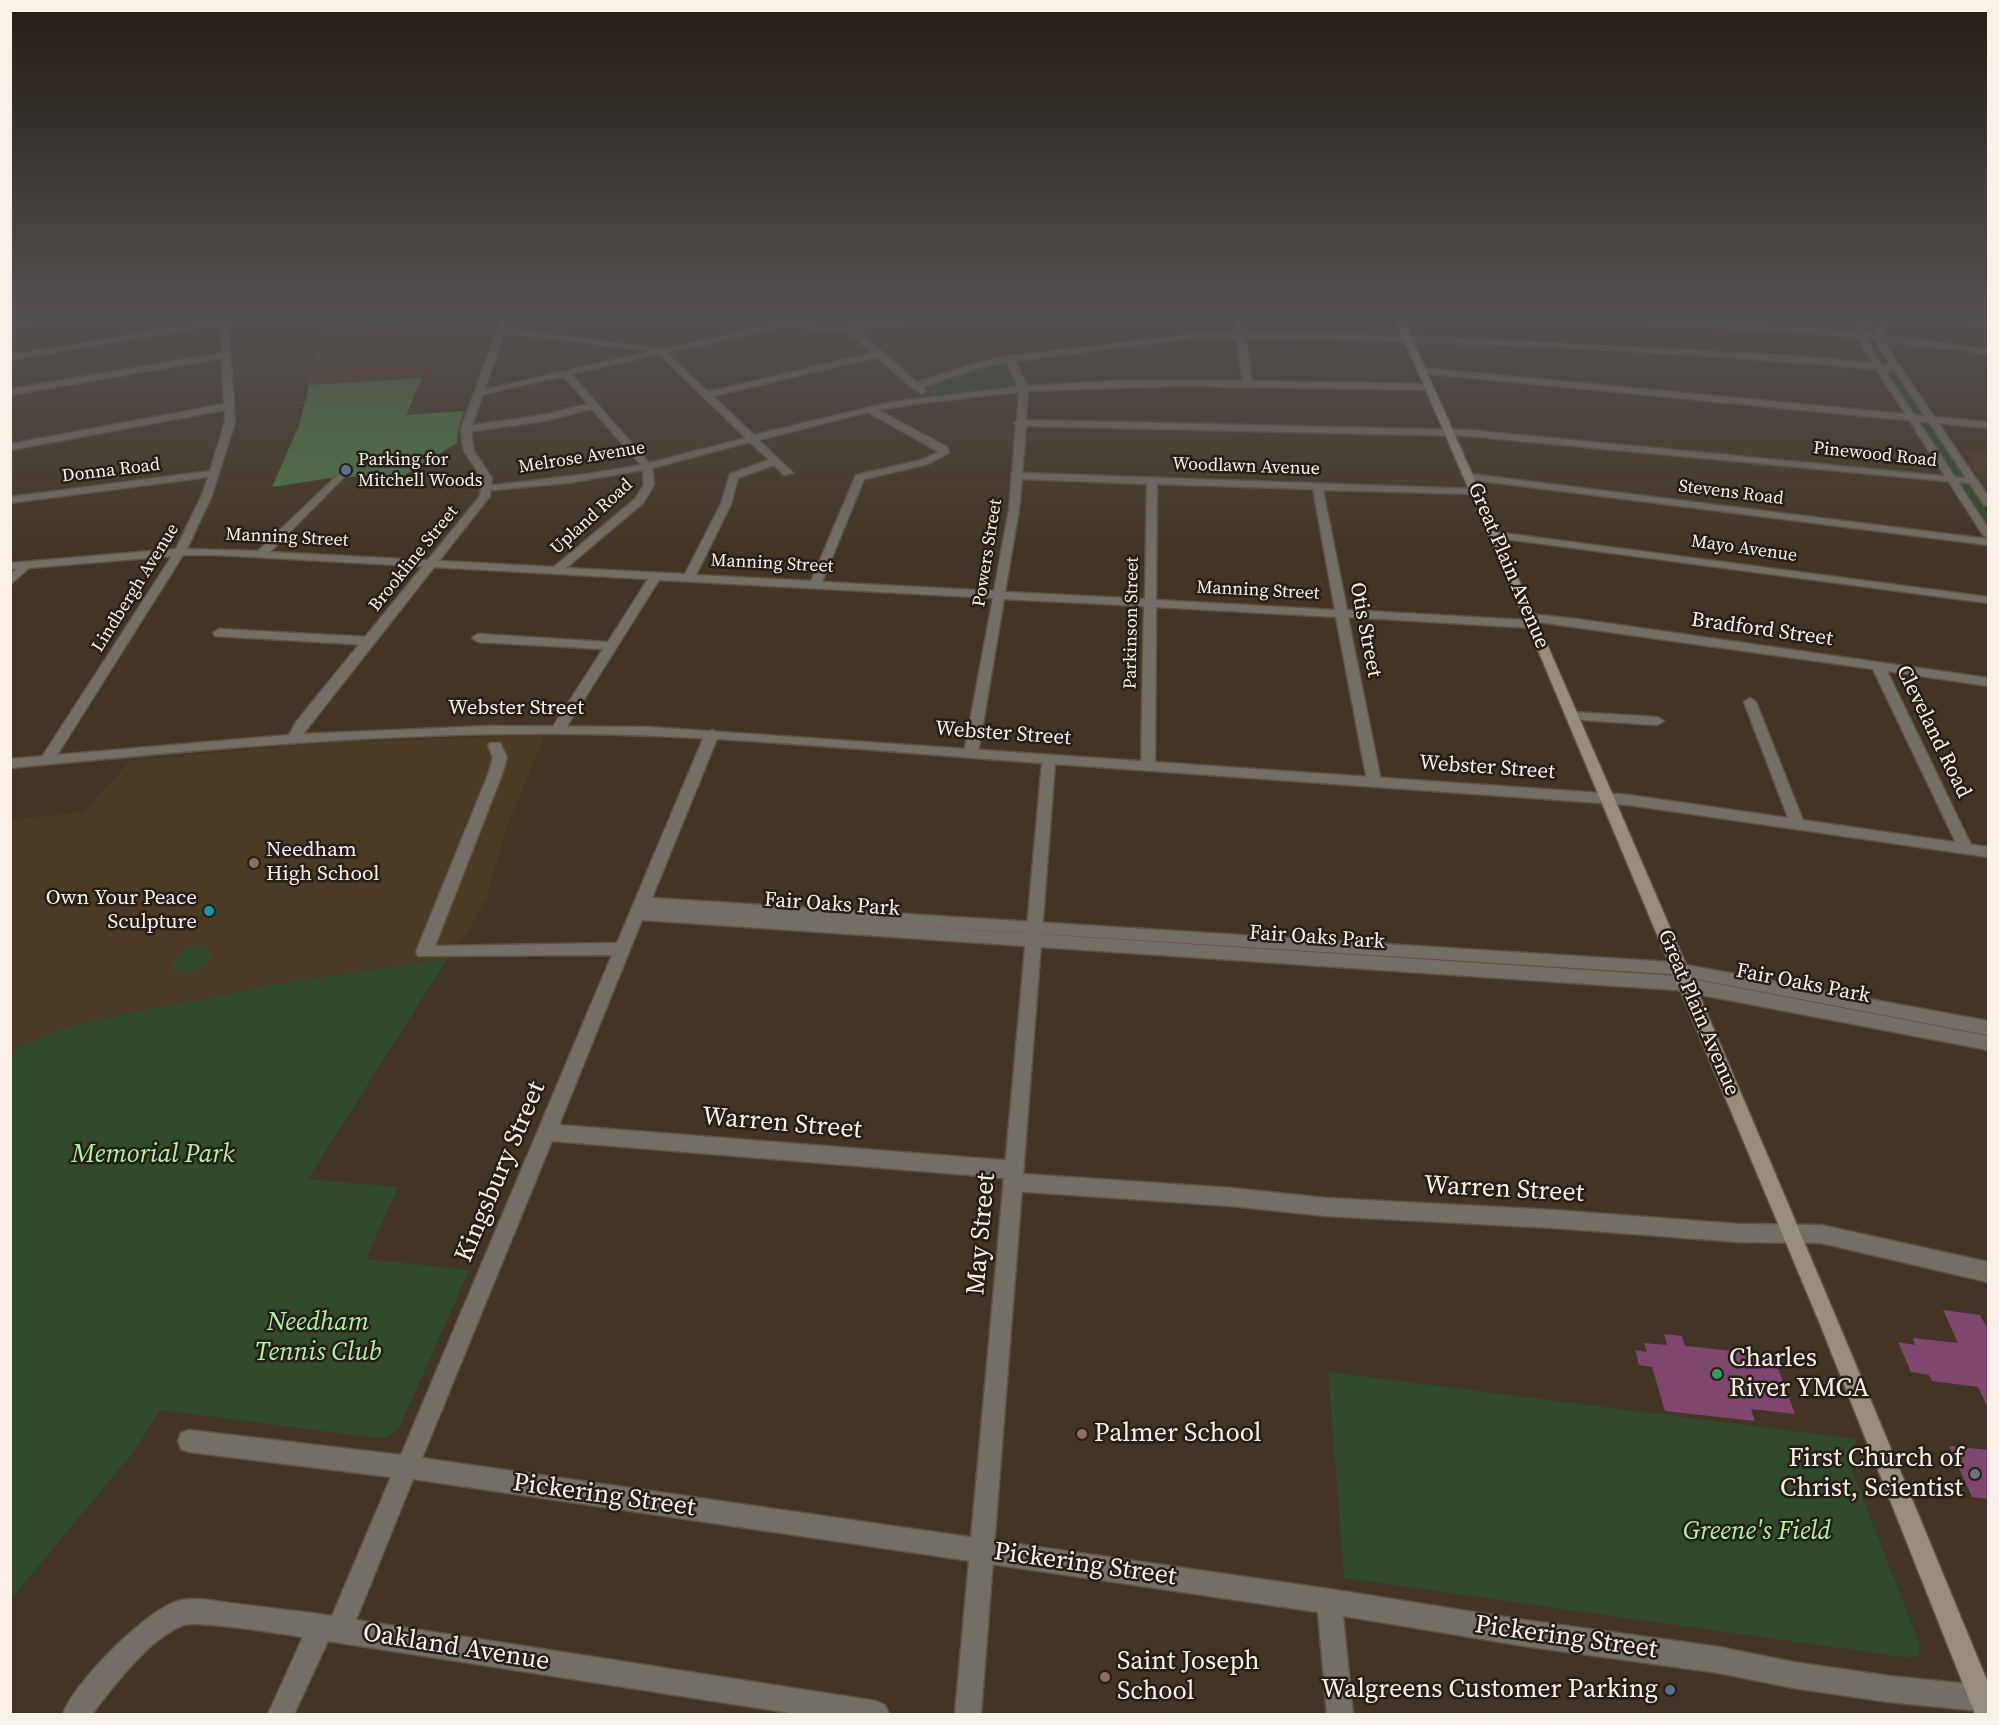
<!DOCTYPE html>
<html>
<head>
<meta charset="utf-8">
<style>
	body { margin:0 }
	#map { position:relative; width:1999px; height:1725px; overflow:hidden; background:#423525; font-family:"Source Serif 4",serif }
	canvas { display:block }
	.frame { position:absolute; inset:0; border:12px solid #f9f1e7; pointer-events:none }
</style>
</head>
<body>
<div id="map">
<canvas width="1999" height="1725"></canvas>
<div class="frame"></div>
</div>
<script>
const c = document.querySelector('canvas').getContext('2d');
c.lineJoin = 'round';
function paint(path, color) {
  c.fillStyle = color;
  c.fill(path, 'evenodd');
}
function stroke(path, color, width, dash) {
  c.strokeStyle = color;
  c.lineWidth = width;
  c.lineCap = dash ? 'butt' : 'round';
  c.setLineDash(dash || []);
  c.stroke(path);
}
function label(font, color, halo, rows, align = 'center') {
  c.font = font + ' "Source Serif 4",serif';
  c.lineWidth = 5;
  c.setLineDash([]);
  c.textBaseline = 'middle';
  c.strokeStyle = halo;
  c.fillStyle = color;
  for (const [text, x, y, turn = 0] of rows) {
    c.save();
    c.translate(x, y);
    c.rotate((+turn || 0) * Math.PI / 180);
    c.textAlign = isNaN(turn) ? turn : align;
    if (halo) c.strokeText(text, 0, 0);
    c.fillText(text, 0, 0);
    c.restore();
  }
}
const built = new Path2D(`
	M323,316H498L490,338L437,342L422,378L309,385Z
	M1963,449L1988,452V487Z
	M545,735L506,829L487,897L468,932L447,959L273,985L136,1012L64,1028L11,1051L10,820L83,812L131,760L337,742Z`);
const green = new Path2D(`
	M406,318L397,331L362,332L370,320Z
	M1003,363L1009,365L1018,383L1017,388L939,396L931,395L929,391L933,385L976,369Z
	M1884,370L1896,372L1925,416L1914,415Z
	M1924,422L1931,424L1965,478L1954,475L1920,423Z
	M1966,484C1984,490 1988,512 1988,528L1961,485Z
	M202,945L211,952C209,967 190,976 175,971L173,963C178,952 189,946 202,945Z
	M1349,953L1663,972L1664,975L1349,955Z
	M447,959L308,1179L398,1187L366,1259L469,1270L399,1428L387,1437H369L160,1410L135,1450L11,1599V1051L64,1028L136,1012L273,985Z
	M1328,1372L1856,1439L1851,1469L1921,1648L1918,1656L1910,1658L1344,1578Z`);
const forest = new Path2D(`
	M422,378L406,415L464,411L458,430L457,443L398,479L373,475L331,478L272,487L300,423L309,385Z`);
const building = new Path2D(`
	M1943,1310L1980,1315L1989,1331V1410L1978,1387L1932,1381L1929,1375L1911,1372L1898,1342L1915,1345L1913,1338L1958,1343Z
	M1664,1334L1682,1336L1685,1346L1773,1355L1795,1414L1751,1409L1755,1421L1665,1411L1652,1367L1639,1365L1635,1350L1647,1352L1644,1343L1667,1345Z
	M1949,1446L1989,1450V1499L1972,1497Z`);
const minor = new Path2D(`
	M47,316H59L10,330V325Z
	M220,316H228V318L259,316L228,323L235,422L212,495L187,549L258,551L348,465L353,468L351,470L270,552L554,567L635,499L644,485L643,470L568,483L483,491L482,489L487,486L588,474L641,465L592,409L544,421L466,432L461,429L466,426L544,415L588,404L563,376L479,395L475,392L652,351L498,332L497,330L501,328L662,349L775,324L759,316L827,327L960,316H989L985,318L855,329L917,382L974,364L1010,356L1202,333H1236L1233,316H1241L1244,333L1418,336L1795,356L1900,366V370L1897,371C1680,351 1462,341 1245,338L1252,381L1430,384L1434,387L1430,390L1179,386L1028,391L1026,420L1468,430L1974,479L1978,480V484L1468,436L1026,426L1022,473L1476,489L1481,492L1480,494L1323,490L1347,610L1525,620L1526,615L1530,614L1577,619L1988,678V686L1887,671L1973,849L1966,854L1959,849L1873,669L1538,622L1537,627L1533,628L1348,617L1381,781L1374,786L1367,781L1336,617L1156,607L1155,766L1148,771L1141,766L1144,606L1004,599L978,753L971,757L964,753L993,598L659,580L564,731L559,732L552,728L603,649L478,642L472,638L478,634L608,642L648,579L217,555H183L52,763H42L40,760L172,556L29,568L10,585V575L16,569H10V563L176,549L202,495L208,477L10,503V497L210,471L225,422V410L10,450V444L224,404L222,358L10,395V389L222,353L220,324L10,360V355L220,320ZM784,326L827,331L846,330L872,353L708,392L667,353ZM1202,337L1236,338L1243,381H1116L1027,386L1015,361ZM659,354L746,438L649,463L571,374ZM877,357L912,388L922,394L926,391L922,387L979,368L1007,362L1018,387L892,402L754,435L713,396ZM1019,392L1017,421L1014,423L1016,425L1009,509L994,591L822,582L864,479L928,464L949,453L947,447L878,410L928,402ZM868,412L939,452L921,460L856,475L811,581L696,575L731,504L738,478L774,465L784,475L793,473L759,440ZM750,442L769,460L730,474L721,504L685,574L566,568L643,503L654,485L652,468ZM1022,479L1147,484L1145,599L1005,592L1019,509ZM1157,484L1313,489L1335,610L1156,600Z
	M1519,316C1567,312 1617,317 1665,319C1773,324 1881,333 1988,349V354L1815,333L1523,318Z
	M1926,316H1942L1988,324V328Z
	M1423,368L1988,422V428L1420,373L1419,371Z
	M1470,474L1988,539V545L1466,479V475Z
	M1495,532L1988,597V603L1491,537L1490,535Z
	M219,629L369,637L375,641L369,645L215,636L213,633Z
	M1750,698L1756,702L1804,823L1802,827H1792L1790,823L1744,702Z
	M1572,712L1657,717L1664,721L1657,725L1567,719L1565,716L1567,713Z
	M712,730L719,734L652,898L1670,962L1988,1021V1035L1670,974L822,920L1676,976L1988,1036V1050L1676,990L642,920L559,1125L1014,1161L1021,1164L1023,1170L1022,1174L1231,1188L1326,1198L1554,1210L1738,1224L1821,1225L1988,1262V1282L1821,1243L1738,1242L1554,1228L1326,1216L1231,1206L1013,1191L1006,1188L1003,1182L1005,1178L552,1141L422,1458L1329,1589L1524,1620L1719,1647L1793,1662L1889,1676L1980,1685L1988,1689V1707L1980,1711L1889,1702L1793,1688L1719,1673L1524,1646L1343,1616L1353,1714H1327L1318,1612L413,1479L356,1620L876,1701L885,1705L889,1714H797L328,1641L294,1714H268L303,1637C282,1634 199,1620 184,1625C150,1637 113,1687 92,1714H63C73,1684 150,1605 182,1600C200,1597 220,1602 237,1604C269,1608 301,1611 332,1616L391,1477L189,1452L181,1449L178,1441L181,1433L189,1430L401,1455L612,955L418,956L416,952L489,772L493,757L488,746L490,743H500L507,757L503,772L435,946L617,943L705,734Z`);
const tertiary = new Path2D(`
	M502,316H510L471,429L474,451L492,478L490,496L303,734L489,726L649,727L1629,795L1988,847V857L1629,805L1055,764L981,1714H955L1042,763C885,752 727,735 570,734C383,732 196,750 10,768V759L289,735L296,722L480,496L482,478L464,451L461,429Z
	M1864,316H1872L1865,331L1870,347L1988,528V538L1983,535L1862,347L1857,331Z
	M1887,316H1895L1884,329L1886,346L1988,496V506L1984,505L1878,346L1876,329Z`);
const secondary = new Path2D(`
	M1394,316H1402C1604,769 1800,1225 1988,1683V1714H1975L1820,1324L1527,624Z`);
const markers = [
	[346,470,6,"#5c6f8a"],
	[254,863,6,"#8d6e63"],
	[209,911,6,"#0f9aa8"],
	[1717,1374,6,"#2e9e5b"],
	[1082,1434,6,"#8d6e63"],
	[1975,1474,6,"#6b7280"],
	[1105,1677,6,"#8d6e63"],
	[1670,1690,6,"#5c6f8a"]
];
const farStreetnames = [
	["Pinewood Road",1875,455,6],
	["Melrose Avenue",582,458,-9],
	["Woodlawn Avenue",1246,467,2],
	["Donna Road",111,471,-7],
	["Stevens Road",1731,493,7],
	["Upland Road",592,517,-42],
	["Manning Street",287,538,3],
	["Mayo Avenue",1744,549,8],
	["Powers Street",988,553,-81],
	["Brookline Street",414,559,-51],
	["Manning Street",772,564,3],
	["Lindbergh Avenue",136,588,-58],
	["Manning Street",1258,591,3],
	["Parkinson Street",1132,623,-89]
];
const farPoinames = [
	["Parking for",358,460],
	["Mitchell Woods",358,481]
];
const streetNames = [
	["Great Plain Avenue",1508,566,67],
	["Otis Street",1365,630,79],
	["Bradford Street",1762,630,8],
	["Webster Street",516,709],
	["Cleveland Road",1933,732,64],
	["Webster Street",1003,734,4],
	["Webster Street",1487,768,4],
	["Fair Oaks Park",832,905,4],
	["Fair Oaks Park",1317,938,4],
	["Fair Oaks Park",1803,984,11],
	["Great Plain Avenue",1698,1013,67]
];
const poiNames = [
	["Needham",266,851],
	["High School",266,875],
	["Own Your Peace",197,899,"right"],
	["Sculpture",197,923,"right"]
];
const nearStreetnames = [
	["Warren Street",782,1124,5],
	["Kingsbury Street",501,1172,-67],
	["Warren Street",1504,1190,3],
	["May Street",982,1234,-85],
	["Pickering Street",604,1496,8],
	["Pickering Street",1085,1565,8],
	["Pickering Street",1566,1638,8],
	["Oakland Avenue",456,1648,9]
];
const nearParknames = [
	["Memorial Park",153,1155],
	["Needham",318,1323],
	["Tennis Club",318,1353],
	["Greene's Field",1757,1532]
];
const nearPoinames = [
	["Charles",1729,1359],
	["River YMCA",1729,1389],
	["Palmer School",1094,1434],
	["First Church of",1963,1459,"right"],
	["Christ, Scientist",1963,1489,"right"],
	["Saint Joseph",1117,1662],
	["School",1117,1692],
	["Walgreens Customer Parking",1658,1690,"right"]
];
paint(built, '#4b3a24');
paint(green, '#314a2c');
paint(forest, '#4d7745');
paint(building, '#7d476e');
stroke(minor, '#5f5344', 3);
stroke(tertiary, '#5f5344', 3);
stroke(secondary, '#5f5344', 3);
paint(minor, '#746f66');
paint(tertiary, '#746f66');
paint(secondary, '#968d80');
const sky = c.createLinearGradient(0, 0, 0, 557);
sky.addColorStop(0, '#241d14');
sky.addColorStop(0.57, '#545151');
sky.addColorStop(1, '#54515100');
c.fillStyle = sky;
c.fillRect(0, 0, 1999, 557);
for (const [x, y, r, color] of markers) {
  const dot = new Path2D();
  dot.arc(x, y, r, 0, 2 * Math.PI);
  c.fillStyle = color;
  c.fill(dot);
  stroke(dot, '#241e17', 2);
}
label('18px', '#f9f1e7', '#241e17', farStreetnames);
label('18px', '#f9f1e7', '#241e17', farPoinames, 'left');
label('21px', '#f9f1e7', '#241e17', streetNames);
label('21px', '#f9f1e7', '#241e17', poiNames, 'left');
label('26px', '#f9f1e7', '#241e17', nearStreetnames);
label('italic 26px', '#b1f1a5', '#241e17', nearParknames);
label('26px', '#f9f1e7', '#241e17', nearPoinames, 'left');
</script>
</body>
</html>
